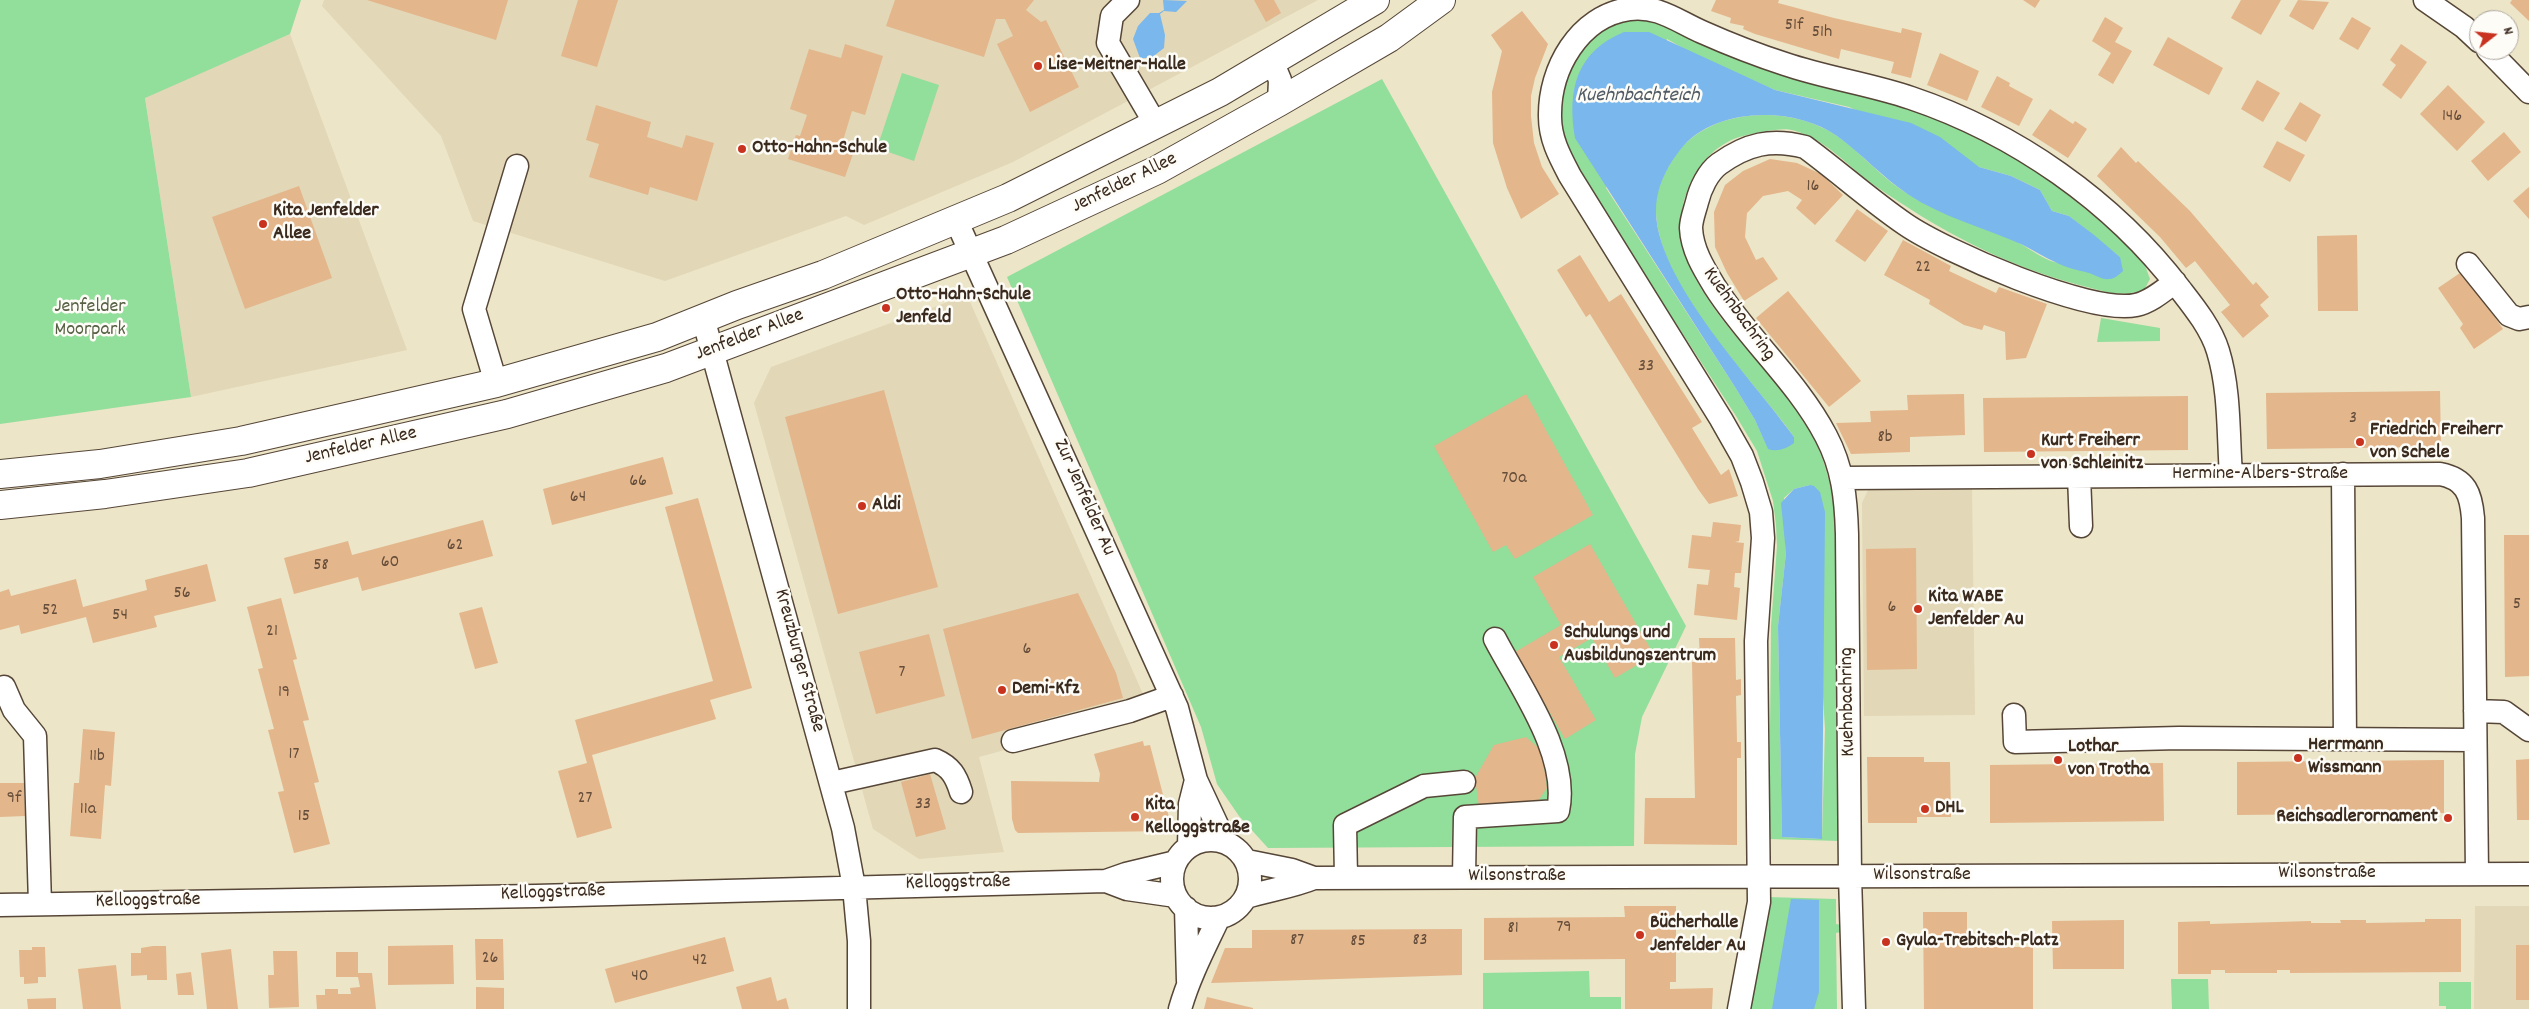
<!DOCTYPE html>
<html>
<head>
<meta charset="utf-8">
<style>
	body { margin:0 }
	#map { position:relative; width:2529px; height:1009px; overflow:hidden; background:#ece5c7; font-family:Dekko,sans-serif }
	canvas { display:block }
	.north { position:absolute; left:2469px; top:10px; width:50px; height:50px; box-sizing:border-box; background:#fdfcf7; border:1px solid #afa8a0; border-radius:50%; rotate:74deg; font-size:14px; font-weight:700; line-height:20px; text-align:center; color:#3b2a1e }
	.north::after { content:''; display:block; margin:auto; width:18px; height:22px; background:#c8321e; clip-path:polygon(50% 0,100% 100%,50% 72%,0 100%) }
</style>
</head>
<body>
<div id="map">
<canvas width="2529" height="1009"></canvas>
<div class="north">N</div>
</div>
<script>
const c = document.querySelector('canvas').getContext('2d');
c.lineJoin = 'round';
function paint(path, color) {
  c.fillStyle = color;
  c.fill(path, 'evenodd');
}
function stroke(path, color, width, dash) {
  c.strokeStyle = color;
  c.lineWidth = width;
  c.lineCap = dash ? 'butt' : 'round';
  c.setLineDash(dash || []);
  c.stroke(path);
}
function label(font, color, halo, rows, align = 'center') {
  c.font = font + ' Dekko,sans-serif';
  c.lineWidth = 5;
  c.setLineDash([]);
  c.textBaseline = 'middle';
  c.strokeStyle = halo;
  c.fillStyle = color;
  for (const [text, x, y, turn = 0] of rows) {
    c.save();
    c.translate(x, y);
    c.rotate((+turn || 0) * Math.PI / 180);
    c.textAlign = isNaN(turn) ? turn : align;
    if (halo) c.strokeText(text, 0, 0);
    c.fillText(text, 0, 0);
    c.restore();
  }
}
const built = new Path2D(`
	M324,0H1318L1013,162L864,225L846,216L665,281L473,221L441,136L322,6Z
	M290,34L407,350L191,397L145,97Z
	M967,295L1150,710L979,757L1004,852L919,859L873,829L754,403L771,367Z
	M1972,486L1975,715L1864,716L1862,503L1869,488Z
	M2475,906H2529V1009H2474Z`);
const green = new Path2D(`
	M0,0H301L290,34L145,98L191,397L0,424Z
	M1652,18L1934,117L1988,142L2027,165L2061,189L2124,241L2143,260L2150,279L2144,290C2118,298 2104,291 2079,285C2003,265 1937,229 1874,185C1847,166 1825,138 1792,130C1782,127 1754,133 1743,136C1719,142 1702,160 1691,182C1651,264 1741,336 1785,394C1794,406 1802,419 1810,432C1825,457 1830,484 1836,512L1840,841L1769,839L1771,626L1777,546L1776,525L1773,501L1757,451L1736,416L1581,177L1563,137L1559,112L1569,66L1591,37L1618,19ZM1667,39L1693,54L1775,90L1849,107L1979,167L2011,176L2040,190L2052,211L2069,216L2120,257C2106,258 2064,265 2054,262C2041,258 2029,248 2017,242C1982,226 1944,216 1911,196C1883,180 1863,154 1837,136C1791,105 1713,107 1678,152C1668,165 1658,185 1656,201C1651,282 1750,374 1794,437L1768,448L1755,420L1735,387L1606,188ZM1810,485L1825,729L1822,839L1782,837L1778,626L1786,553L1784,498L1794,489Z
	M902,73L939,85L914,161L877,148Z
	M1382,79L1686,626L1642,717L1635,754L1634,846L1268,848L1239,816L1217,784L1201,727L1007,277Z
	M2101,318L2160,328V341L2097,342Z
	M1767,897L1836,899V924L1841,925V932L1836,933L1837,1009H1750Z
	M1589,971L1590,997H1621V1009H1483V973Z
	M2171,979H2208L2209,1009H2172Z
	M2439,982H2471V1009H2446V1006H2439Z`);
const water = new Path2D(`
	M1163,0L1187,1L1176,12L1164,11L1160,14L1165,35L1164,48L1151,58H1140L1133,39L1138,26L1150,13H1159L1164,10Z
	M1624,32H1649L1775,90L1911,123L1940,137L1979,167L2011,176L2040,190L2052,211L2069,216L2094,235L2120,257L2123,271C2118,275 2115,279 2109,279C2103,280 2095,275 2089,273C2077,270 2064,267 2053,261C2040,255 2029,247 2016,242C1981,227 1941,216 1909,195C1883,178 1862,154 1837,136C1795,106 1714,106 1680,150C1669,164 1660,181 1657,198C1644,270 1755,381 1794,437V443C1786,449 1777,452 1768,449L1755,420L1735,387L1575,138C1567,90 1576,52 1624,32Z
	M1810,485L1814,486L1820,492L1825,512L1822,839L1782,837L1778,626L1786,553L1781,503L1794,489Z
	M1791,899L1819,900V992L1814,1009H1772Z`);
const building = new Path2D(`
	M367,0H508L496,40Z
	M578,0H618L597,67L561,56Z
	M895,0H1034L1026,10L1041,22L1046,20L1079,87L1030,112L997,44L1013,36L1005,19H996L984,57L886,26Z
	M1254,0H1274L1281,13L1266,22Z
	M1716,0H1779L1778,3L1834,18L1901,33L1902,28L1922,33L1911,78L1891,73L1894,62L1841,49L1839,59L1755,34L1743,29L1744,26L1730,23L1731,18L1711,11Z
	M2023,0H2040L2035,8Z
	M2241,0H2281L2261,35L2231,18Z
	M2298,0L2329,2L2313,30L2289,16Z
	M2512,0H2529V21L2510,3Z
	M1522,11L1548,44L1535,78L1531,96V116L1534,143L1542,167L1559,194L1521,219L1507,188L1493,143L1492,92L1502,51L1491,35Z
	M2105,17L2123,28L2115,42L2132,51L2113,84L2098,75L2111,53L2092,41Z
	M2352,17L2371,28L2358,50L2339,39Z
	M2168,37L2223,68L2209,95L2153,65Z
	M845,44L883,56L865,115L852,111L841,147L854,151L845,177L788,159L796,135L800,136L807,115L790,109L809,49L841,58Z
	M2401,44L2427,62L2401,99L2382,85L2396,65L2390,60Z
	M1940,53L1979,71L1967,101L1927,85Z
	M1997,76L2010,83L2009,86L2033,99L2019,126L1981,107Z
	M2257,80L2280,93L2263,122L2241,109Z
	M2448,85L2485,122L2457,151L2420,114Z
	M2300,102L2321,115L2306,142L2284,129Z
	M596,105L651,122L647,137L682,148L686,135L714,143L697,201L650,187L648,195L589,177L599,144L586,140Z
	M2050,109L2073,124L2075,121L2087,129L2068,158L2032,135Z
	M2504,132L2521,152L2488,181L2471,161Z
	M2277,141L2305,155L2290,182L2263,167Z
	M2121,147L2136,163L2138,161L2190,211L2253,285L2256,282L2269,297L2260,305L2269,316L2243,338L2221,312L2230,305L2195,261L2186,268L2160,237L2097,176Z
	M1770,159L1797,163L1821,174L1843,195L1815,225L1796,208L1802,200L1788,191L1763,196L1750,210L1747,213L1745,237L1756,260L1763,257L1778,279L1744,301L1727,273L1715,247L1714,212L1725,185L1743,171Z
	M299,186L332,278L245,309L212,217Z
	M2529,187V219L2513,201Z
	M1857,209L1888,231L1865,262L1835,241Z
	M2357,235L2358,311H2318L2317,236Z
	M1903,240L1951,266L1949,271L1996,293L1999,287L2047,304L2026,358L2006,360L2005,332L1984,325L1982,330L1964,325L1929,304L1930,300L1884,275Z
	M1580,255L1609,302L1621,294L1702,422L1692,428L1721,475L1729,469L1738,496L1709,504L1698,489L1590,314L1586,317L1557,270Z
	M2463,271L2503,329L2474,349L2460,328L2463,324L2438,288Z
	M1788,291L1861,381L1829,407L1756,318Z
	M884,390L938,587L838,614L785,417Z
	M2440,391L2441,447L2267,449L2266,393Z
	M1526,394L1593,515L1515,559L1506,545L1493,552L1434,446Z
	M1964,394L1965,435L1910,437V452L1851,454L1836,423L1871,422L1870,411L1908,410L1907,395Z
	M2188,396V450L1984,452L1983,398Z
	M663,457L673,494L552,525L543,489Z
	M698,498L752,688L710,700L716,719L592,755L612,828L577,838L558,771L587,763L575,720L713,681L665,507Z
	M483,520L493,556L362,591L358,577L294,594L284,558L348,541L352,555Z
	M1713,522L1741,525L1739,541L1735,542L1744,543L1741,573H1735L1734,587L1740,588L1737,620L1694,615L1697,584L1708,585L1710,570L1688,568L1692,535L1711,537Z
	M2504,535H2529V676L2505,677Z
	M1590,544L1654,655L1615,678L1592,638L1559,657L1596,720L1565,739L1515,652L1561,625L1533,577Z
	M1916,548L1917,669L1867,670L1866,549Z
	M207,564L216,601L154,616L157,627L93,643L86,617L21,634L19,625L0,630V592L9,589L11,596L76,579L83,607L147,590L145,580Z
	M1078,593L1116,673L1123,698L972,739L943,629Z
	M281,598L297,659L293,660L309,720L303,721L319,782L314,783L330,844L294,853L278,792L284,791L268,730L274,729L258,669L263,668L247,607Z
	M482,607L498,663L475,669L459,613Z
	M929,634L945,696L876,714L859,652Z
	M1699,638H1735L1736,680L1741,679V695L1736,696L1737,742H1741V758H1737V845L1644,844L1645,798H1695L1692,662H1700Z
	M83,729L115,732L111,786L105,785L101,839L70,836L74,783H79Z
	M1526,737L1542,751L1547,788L1538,801L1479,807L1475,778L1494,745Z
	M1143,741L1144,746L1150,745L1171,825L1168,831L1018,833L1015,830L1012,819L1011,781L1099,782L1100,774L1094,754Z
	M1867,757H1924V762H1950L1951,817H1917V823H1868Z
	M2529,759V820H2517L2516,760Z
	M2444,760V813L2237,815V762Z
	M2163,763L2164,821L1990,823V765Z
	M930,774L946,829L916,837L901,782Z
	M0,783H24L25,816L0,817Z
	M1624,906H1676V982H1670V989L1713,988L1712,1009H1625V959L1484,960V918L1625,917Z
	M1923,912H1967V947H2033V1009H1924Z
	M2425,919H2461V972L2290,973V970H2277V973H2225V970H2211V974H2178V922L2210,921V924L2311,921V923H2341L2340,920H2366V923L2425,922Z
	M2124,920V969H2053L2052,921Z
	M1462,929V975L1211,983L1225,948H1252V930Z
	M725,937L734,971L615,1003L605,969Z
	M475,939H503L504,980H476Z
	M453,945L454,984L388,985V946Z
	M2516,945H2529V1000H2516Z
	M153,946H166L167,980H147V975L131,976V953H141V948Z
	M32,947H45L46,977H38V983L24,984V977H20L19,950H32Z
	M231,949L238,1009H207L201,953Z
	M273,951H297L299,1007L269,1008L268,975H274Z
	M336,952H358V973H372L376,1009H317L316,995H325V989H338V994H351L350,988L360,987L358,977H336Z
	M116,965L121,1009H83L78,969Z
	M191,972L194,995H178L176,974Z
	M771,977L777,1001L786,998L789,1009H742L736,987Z
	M476,987L504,988V1009H476Z
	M1207,997L1253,1008V1009H1204Z
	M56,998V1009H28L27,999Z`);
const minor = new Path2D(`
	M1128,0L1112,16L1108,43L1156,125
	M2425,0L2464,27L2479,41
	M2488,50L2529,92
	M1272,61L1280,80L1279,102
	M956,220L1177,708L1196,780L1225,842
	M2468,264L2509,315L2519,319L2529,317
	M703,318L843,828L854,887L859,941V1009
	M496,383L474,309L517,166
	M2343,474L2345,739
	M2079,476L2081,526
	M1843,478L2440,474C2466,479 2471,494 2473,518L2477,874
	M4,687L14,710L35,736L40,904
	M2475,711L2504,712L2529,730
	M2014,715L2015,742L2179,738L2475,740
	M1013,741L1130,711L1172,696
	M832,783L935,760C951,767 956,776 961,792
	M1172 879a39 39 0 1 1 78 0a39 39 0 1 1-78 0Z
	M1189,847L1190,804L1196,780
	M1247,861L1292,870L1314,878L2529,874
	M1346,877L1345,825L1424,786L1464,782
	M1464,877L1465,817L1558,811C1570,755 1520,687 1495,639
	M1106,881L1127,889L1176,896
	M1246,897C1269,890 1292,887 1314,878
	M0,905L536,896L1106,881L1126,874L1176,862
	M1186,908L1188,981
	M1180,1009C1189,977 1205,947 1219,917
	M1739,1009L1759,902L1756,641L1763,538L1761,512L1752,482L1742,456L1721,419L1570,176C1560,157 1550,139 1550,117C1549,69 1579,16 1629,9C1658,5 1677,21 1702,32C1729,44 1757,55 1785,64C1826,78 1870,84 1911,98C2015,133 2113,201 2180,289C2194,307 2211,328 2218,351C2230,390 2228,434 2231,475
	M1854,1009L1850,876L1847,534C1846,499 1843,468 1826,436C1798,382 1748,339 1715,287C1704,269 1692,250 1691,228C1691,220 1695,210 1697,202C1700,189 1708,172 1719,164C1747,144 1771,138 1805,147C1839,172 1870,200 1905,224C1944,251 2090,315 2136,305C2150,302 2163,291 2175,282`);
const major = new Path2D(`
	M0,474L100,464L241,441L496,383L657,337L737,305L823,275L1008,198L1220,92L1375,0
	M0,505L105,494L248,473L507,414L666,368L1006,240L1157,170L1279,102L1389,38L1441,0`);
const markers = [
	[1038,66,5,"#c8321e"],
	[742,149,5,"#c8321e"],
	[263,224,5,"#c8321e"],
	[886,308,5,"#c8321e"],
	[2360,442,5,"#c8321e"],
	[2031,454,5,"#c8321e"],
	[862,506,5,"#c8321e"],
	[1918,609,5,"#c8321e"],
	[1554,645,5,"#c8321e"],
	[1002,690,5,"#c8321e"],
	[2298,758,5,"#c8321e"],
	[2058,760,5,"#c8321e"],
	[1925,809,5,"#c8321e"],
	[1135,817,5,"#c8321e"],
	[2448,818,5,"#c8321e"],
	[1640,935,5,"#c8321e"],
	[1886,942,5,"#c8321e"]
];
const numberNames = [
	["51f",1794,27],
	["51h",1822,34],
	["146",2452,118],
	["16",1813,188],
	["22",1923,269],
	["33",1646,368],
	["3",2353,420],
	["8b",1885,439],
	["70a",1514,480],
	["66",638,483],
	["64",578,499],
	["62",455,547],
	["60",390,564],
	["58",321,567],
	["56",182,595],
	["5",2517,606],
	["6",1892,609],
	["52",50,612],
	["54",120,617],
	["21",272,633],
	["6",1027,651],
	["7",902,674],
	["19",284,694],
	["17",294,756],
	["11b",97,758],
	["9f",14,800],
	["27",585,800],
	["33",923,806],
	["11a",88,811],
	["15",304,818],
	["79",1564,929],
	["81",1513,930],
	["87",1297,942],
	["83",1420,942],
	["85",1358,943],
	["26",490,960],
	["42",700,962],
	["40",640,978]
];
const poiNames = [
	["Lise-Meitner-Halle",1048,66],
	["Otto-Hahn-Schule",752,149],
	["Kita Jenfelder",273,212],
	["Allee",273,235],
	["Otto-Hahn-Schule",896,296],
	["Jenfeld",896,319],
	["Friedrich Freiherr",2370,431],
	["von Schele",2370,454],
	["Kurt Freiherr",2041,442],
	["von Schleinitz",2041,465],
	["Aldi",872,506],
	["Kita WABE",1928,598],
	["Jenfelder Au",1928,621],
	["Schulungs und",1564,634],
	["Ausbildungszentrum",1564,657],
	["Demi-Kfz",1012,690],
	["Herrmann",2308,746],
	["Wissmann",2308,769],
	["Lothar",2068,748],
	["von Trotha",2068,771],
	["Kita",1145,806],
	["Kelloggstraße",1145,829],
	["DHL",1935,809],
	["Reichsadlerornament",2438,818,"right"],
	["Bücherhalle",1650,924],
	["Jenfelder Au",1650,947],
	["Gyula-Trebitsch-Platz",1896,942]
];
const streetNames = [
	["Jenfelder Allee",1125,184,-26],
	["Kuehnbachring",1738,315,54],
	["Jenfelder Allee",750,336,-21],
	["Jenfelder Allee",361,447,-13],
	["Hermine-Albers-Straße",2260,475],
	["Zur Jenfelder Au",1083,498,66],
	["Kreuzburger Straße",798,661,75],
	["Kuehnbachring",1849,702,-91],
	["Wilsonstraße",2327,874],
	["Wilsonstraße",1922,876],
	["Wilsonstraße",1517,877],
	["Kelloggstraße",958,884,-1],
	["Kelloggstraße",553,894,-2],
	["Kelloggstraße",148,902,-1]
];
const parkNames = [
	["Jenfelder",90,308],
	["Moorpark",90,331]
];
const waterNames = [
	["Kuehnbachteich",1638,97]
];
paint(built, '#e2d7b7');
paint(green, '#92de9b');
paint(water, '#79b7ec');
paint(building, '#e3b68c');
stroke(minor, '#564637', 25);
stroke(major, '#564637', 30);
stroke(minor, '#fff', 22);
stroke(major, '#fff', 28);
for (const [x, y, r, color] of markers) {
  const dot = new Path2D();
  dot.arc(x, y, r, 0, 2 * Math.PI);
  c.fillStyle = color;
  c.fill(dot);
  stroke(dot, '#fdfcf7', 2);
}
label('18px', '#654d3a', null, numberNames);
label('bold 20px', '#3b2a1e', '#fdfcf7', poiNames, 'left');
label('20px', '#3b2a1e', '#fdfcf7', streetNames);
label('20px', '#556044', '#fdfcf7', parkNames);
label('italic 21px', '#515b66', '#fdfcf7', waterNames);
</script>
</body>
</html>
